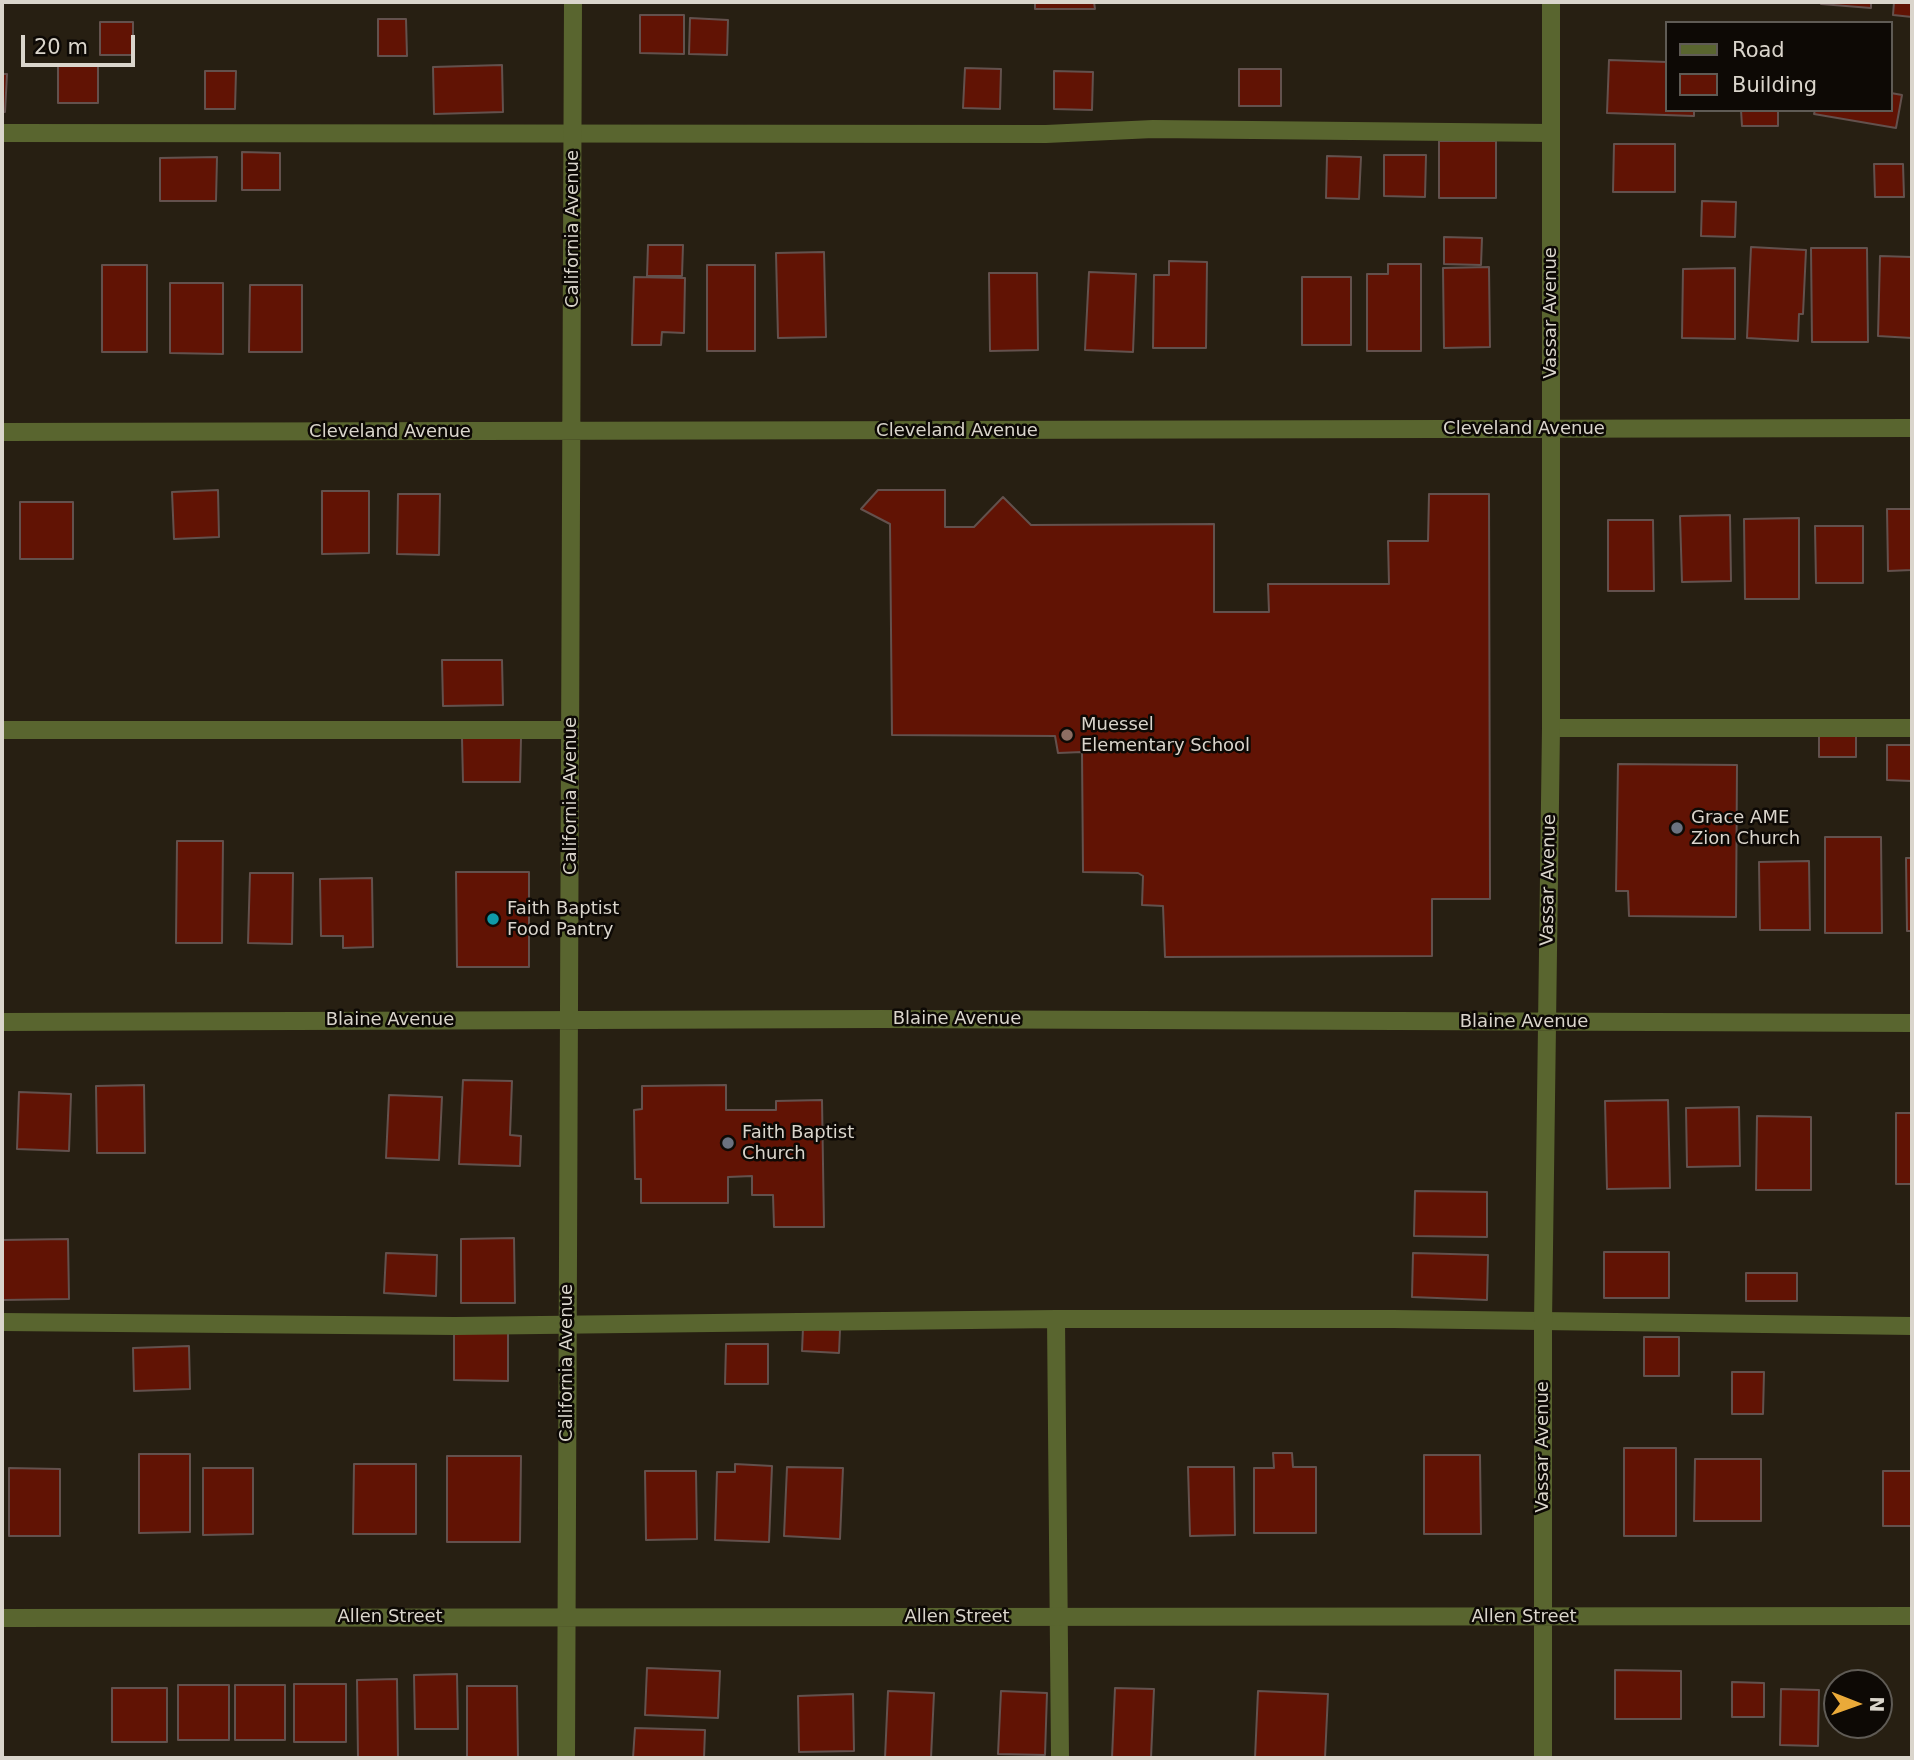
<!DOCTYPE html>
<html>
<head>
<meta charset="utf-8">
<style>
	body { margin:0 }
	#map { position:relative; width:1914px; height:1760px; overflow:hidden; background:#271f12; font-family:"DejaVu Sans",sans-serif }
	canvas { display:block }
	.frame { position:absolute; inset:0; border:4px solid #dad5cc; pointer-events:none }
	.legend { position:absolute; left:1665px; top:21px; width:228px; height:91px; box-sizing:border-box; background:#0d0905; border:2px solid #5f5b55; margin:0; padding:9px 12px; list-style:none; font-size:21px; color:#dad5cc }
	.legend li { display:flex; align-items:center; gap:14px; height:35px }
	.legend b { width:35px; border:2px solid #5f5b55 }
	.north { position:absolute; left:1823px; top:1669px; width:70px; height:70px; box-sizing:border-box; background:#0d0905; border:2px solid #5f5b55; border-radius:50%; rotate:91deg; font-size:19px; font-weight:700; line-height:28px; text-align:center; color:#dad5cc }
	.north::after { content:''; display:block; margin:auto; width:24px; height:32px; background:#eaaa39; clip-path:polygon(50% 0,100% 100%,50% 72%,0 100%) }
	.scale { position:absolute; left:21px; top:35px; width:114px; height:32px; box-sizing:border-box; border:4px solid #dad5cc; border-top:0; padding-left:9px; font-size:21px; line-height:24px; white-space:nowrap; color:#dad5cc; -webkit-text-stroke:5px #0d0905; paint-order:stroke }
</style>
</head>
<body>
<div id="map">
<canvas width="1914" height="1760"></canvas>
<div class="frame"></div>
<ul class="legend">
<li><b style="height:9px;background:#59652f"></b>Road</li>
<li><b style="height:19px;background:#611304"></b>Building</li>
</ul>
<div class="north">N</div>
<div class="scale">20 m</div>
</div>
<script>
const c = document.querySelector('canvas').getContext('2d');
c.lineJoin = 'round';
function paint(path, color) {
  c.fillStyle = color;
  c.fill(path, 'evenodd');
}
function stroke(path, color, width, dash) {
  c.strokeStyle = color;
  c.lineWidth = width;
  c.lineCap = dash ? 'butt' : 'round';
  c.setLineDash(dash || []);
  c.stroke(path);
}
function label(font, color, halo, rows, align = 'center') {
  c.font = font + ' "DejaVu Sans",sans-serif';
  c.lineWidth = 5;
  c.setLineDash([]);
  c.textBaseline = 'middle';
  c.strokeStyle = halo;
  c.fillStyle = color;
  for (const [text, x, y, turn = 0] of rows) {
    c.save();
    c.translate(x, y);
    c.rotate((+turn || 0) * Math.PI / 180);
    c.textAlign = isNaN(turn) ? turn : align;
    if (halo) c.strokeText(text, 0, 0);
    c.fillText(text, 0, 0);
    c.restore();
  }
}
const building = new Path2D(`
	M395,2H441V3H395Z
	M1035,2H1094L1095,9H1035Z
	M1822,2H1871V8L1821,4Z
	M1894,2H1912V17L1893,15Z
	M640,15H684V54L640,53Z
	M690,18L728,20L727,55L689,54Z
	M378,19H406L407,56H378Z
	M100,22H133V55H100Z
	M1609,60L1667,62V110H1694V116L1607,113Z
	M98,65V103H58V66Z
	M502,65L503,112L434,114L433,67Z
	M965,68L1001,69L1000,109L963,108Z
	M1239,69H1281V106H1239Z
	M205,71H236L235,109H205Z
	M1054,71L1093,72L1092,110L1054,109Z
	M2,74H7L5,112H2Z
	M1891,93L1902,95L1896,128L1814,114L1815,110H1891Z
	M1741,110H1778V126H1742Z
	M1439,141H1496V198H1439Z
	M1614,144H1675V192H1613Z
	M242,152L280,153V190H242Z
	M1384,155H1426L1425,197L1384,196Z
	M1327,156L1361,157L1359,199L1326,198Z
	M217,157L216,201H160V158Z
	M1874,164H1903L1904,197H1875Z
	M1702,201L1736,202L1735,237L1701,236Z
	M1444,237L1482,238L1481,265L1444,264Z
	M648,245H683L682,276H647Z
	M1751,247L1806,250L1803,314H1799L1798,341L1747,338Z
	M1811,248H1867L1868,342H1812Z
	M824,252L826,337L778,338L776,253Z
	M1880,256L1912,257V338L1878,336Z
	M1169,261L1207,262L1206,348H1153L1154,275H1169Z
	M1388,264H1421V351H1367V274H1388Z
	M102,265H147V352H102Z
	M707,265H755V351H707Z
	M1489,267L1490,347L1444,348L1443,268Z
	M1735,268V339L1682,338L1683,269Z
	M1089,272L1136,274L1133,352L1085,350Z
	M989,273H1037L1038,350L990,351Z
	M634,277L685,278L684,333L662,332L661,345H632Z
	M1302,277H1351V345H1302Z
	M170,283H223V354L170,353Z
	M250,285H302V352H249Z
	M218,490L219,537L174,539L172,492Z
	M878,490H945V527H974L1003,497L1031,525L1214,524V612H1269L1268,584H1389L1388,541H1428L1429,494H1489L1490,899H1432V956L1165,957L1163,906L1142,905L1143,876L1138,873L1083,872L1082,752L1058,753L1055,736L892,735L890,524L861,509Z
	M322,491H369V553L322,554Z
	M398,494H440L439,555L397,554Z
	M20,502H73V559H20Z
	M1887,509H1912V570L1888,571Z
	M1730,515L1731,581L1682,582L1680,516Z
	M1799,518V599H1745L1744,519Z
	M1608,520H1653L1654,591H1608Z
	M1815,526H1863V583H1816Z
	M442,660H502L503,705L443,706Z
	M1819,735L1856,736V757H1819Z
	M462,738H521L520,782H463Z
	M1887,745H1912V781L1887,780Z
	M1618,764L1737,765L1736,917L1629,916L1628,891H1616Z
	M1825,837H1881L1882,933H1825Z
	M177,841H223L222,943H176Z
	M1906,858H1912V931H1907Z
	M1809,861L1810,930H1760L1759,862Z
	M456,872H529V967H457Z
	M250,873H293L292,944L248,943Z
	M372,878L373,947L343,948V936H321L320,879Z
	M463,1080L512,1081L510,1135L521,1136L520,1166L459,1164Z
	M144,1085L145,1153H97L96,1086Z
	M726,1085V1110H776V1101L822,1100L824,1227H774L773,1195H752V1176L728,1177V1203H641V1179H635L634,1110L642,1109V1086Z
	M19,1092L71,1094L69,1151L17,1149Z
	M389,1095L442,1097L439,1160L386,1158Z
	M1668,1100L1670,1188L1607,1189L1605,1101Z
	M1739,1107L1740,1166L1687,1167L1686,1108Z
	M1896,1113H1912V1184H1896Z
	M1757,1116L1811,1117V1190H1756Z
	M1415,1191L1487,1192V1237L1414,1236Z
	M514,1238L515,1303H461V1239Z
	M68,1239L69,1299L3,1300L2,1240Z
	M1604,1252H1669V1298H1604Z
	M386,1253L437,1255L436,1296L384,1293Z
	M1413,1253L1488,1255L1487,1300L1412,1297Z
	M1746,1273H1797V1301H1746Z
	M803,1328L840,1330L839,1353L802,1351Z
	M454,1332H508V1381L454,1380Z
	M1644,1337H1679V1376H1644Z
	M726,1344H768V1384H725Z
	M189,1346L190,1389L134,1391L133,1348Z
	M1732,1372H1764L1763,1414H1732Z
	M1624,1448H1676V1536H1624Z
	M1273,1453H1292L1293,1467H1316V1533H1254V1468H1274Z
	M139,1454H190V1532L139,1533Z
	M1424,1455H1480L1481,1534H1424Z
	M447,1456H521L520,1542H447Z
	M1695,1459H1761V1521H1694Z
	M354,1464H416V1534H353Z
	M735,1464L772,1466L769,1542L715,1540L717,1472H735Z
	M787,1467L843,1468L840,1539L784,1536Z
	M1188,1467H1234L1235,1535L1190,1536Z
	M9,1468L60,1469V1536H9Z
	M203,1468H253V1534L203,1535Z
	M645,1471H696L697,1539L646,1540Z
	M1883,1471H1912V1526H1883Z
	M647,1668L720,1671L718,1718L645,1715Z
	M1615,1670L1681,1671V1719H1615Z
	M457,1674L458,1729H415L414,1675Z
	M397,1679L398,1758H358L357,1680Z
	M1732,1682L1764,1683V1717H1732Z
	M294,1684H346V1742H294Z
	M178,1685H229V1740H178Z
	M235,1685H285V1740H235Z
	M467,1686H517L518,1758H467Z
	M112,1688H167V1742H112Z
	M1115,1688L1154,1689L1151,1758H1112Z
	M1781,1689L1819,1690L1818,1746L1780,1745Z
	M888,1691L934,1693L931,1758H885Z
	M1001,1691L1047,1693L1045,1755L998,1754Z
	M1258,1691L1328,1694L1325,1758H1255Z
	M853,1694L854,1751L799,1752L798,1696Z
	M635,1728L705,1730L704,1758H633Z`);
const service = new Path2D(`
	M2,133L1046,134L1153,129L1551,133
	M1551,728H1912
	M2,730H570
	M1056,1319L1060,1758
	M2,1322L455,1326L1056,1319H1393L1912,1326`);
const minor = new Path2D(`
	M2,432L1912,428
	M2,1022L881,1019L1912,1023
	M2,1618L1912,1616
	M566,1758L573,2
	M1543,1758V1322L1551,728V2`);
const markers = [
	[1067,735,7,"#8d6e63"],
	[1677,828,7,"#6b7280"],
	[493,919,7,"#0f9aa8"],
	[728,1143,7,"#6b7280"]
];
const streetNames = [
	["California Avenue",573,229,-90],
	["Vassar Avenue",1551,313,-90],
	["Cleveland Avenue",1524,429],
	["Cleveland Avenue",957,431],
	["Cleveland Avenue",390,432],
	["California Avenue",571,796,-90],
	["Vassar Avenue",1549,880,-89],
	["Blaine Avenue",957,1019],
	["Blaine Avenue",390,1020],
	["Blaine Avenue",1524,1022],
	["California Avenue",567,1363,-90],
	["Vassar Avenue",1543,1447,-90],
	["Allen Street",390,1617],
	["Allen Street",957,1617],
	["Allen Street",1524,1617]
];
const poiNames = [
	["Muessel",1081,725],
	["Elementary School",1081,746],
	["Grace AME",1691,818],
	["Zion Church",1691,839],
	["Faith Baptist",507,909],
	["Food Pantry",507,930],
	["Faith Baptist",742,1133],
	["Church",742,1154]
];
paint(building, '#611304');
stroke(building, '#63514d', 2);
stroke(service, '#59652f', 18);
stroke(minor, '#59652f', 18);
for (const [x, y, r, color] of markers) {
  const dot = new Path2D();
  dot.arc(x, y, r, 0, 2 * Math.PI);
  c.fillStyle = color;
  c.fill(dot);
  stroke(dot, '#0d0905', 2.5);
}
label('18px', '#dad5cc', '#0d0905', streetNames);
label('18px', '#dad5cc', '#0d0905', poiNames, 'left');
</script>
</body>
</html>
